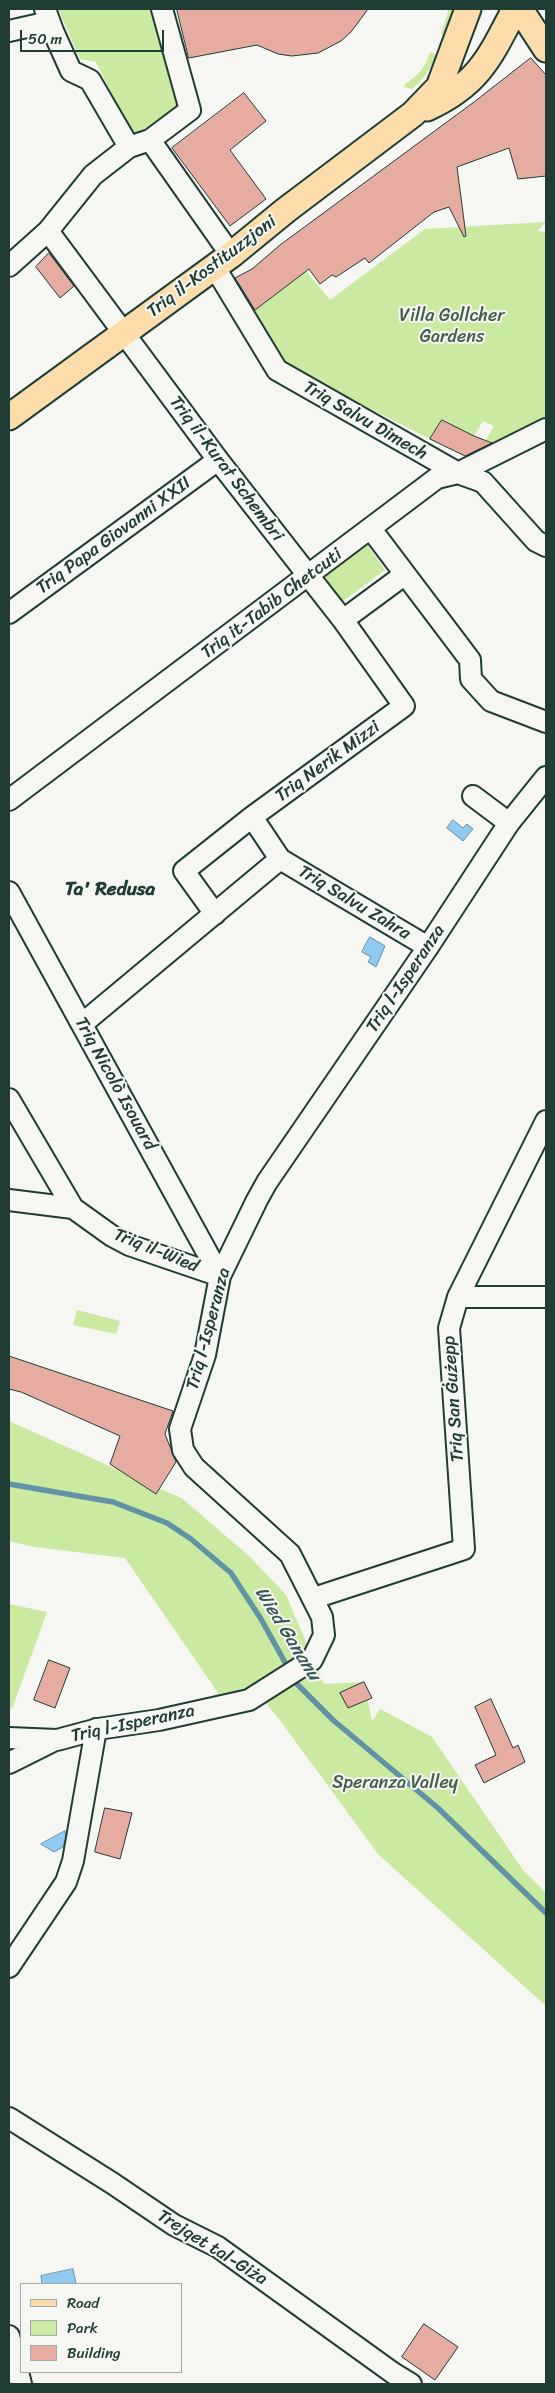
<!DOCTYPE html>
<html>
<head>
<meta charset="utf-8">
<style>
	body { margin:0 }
	#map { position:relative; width:555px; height:2393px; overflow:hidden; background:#f6f6f2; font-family:Sriracha,sans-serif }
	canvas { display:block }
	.frame { position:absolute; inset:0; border:10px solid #1f3d34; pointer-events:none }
	.legend { position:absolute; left:20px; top:2283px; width:162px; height:90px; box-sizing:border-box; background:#f6f6f2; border:1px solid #a0aca6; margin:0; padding:6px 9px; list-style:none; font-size:15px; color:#1f3d34 }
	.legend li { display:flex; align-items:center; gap:10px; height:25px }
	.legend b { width:25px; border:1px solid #a0aca6 }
	.scale { position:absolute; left:20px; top:30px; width:144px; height:22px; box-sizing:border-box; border:2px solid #1f3d34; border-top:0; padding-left:6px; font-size:15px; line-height:18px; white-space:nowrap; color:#1f3d34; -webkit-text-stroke:4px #f6f6f2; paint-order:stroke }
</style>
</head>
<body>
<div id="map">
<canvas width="555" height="2393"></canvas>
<div class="frame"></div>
<ul class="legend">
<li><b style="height:6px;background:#fddcac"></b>Road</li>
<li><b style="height:14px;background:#cae9a1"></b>Park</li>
<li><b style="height:14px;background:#e6aca2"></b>Building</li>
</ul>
<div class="scale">50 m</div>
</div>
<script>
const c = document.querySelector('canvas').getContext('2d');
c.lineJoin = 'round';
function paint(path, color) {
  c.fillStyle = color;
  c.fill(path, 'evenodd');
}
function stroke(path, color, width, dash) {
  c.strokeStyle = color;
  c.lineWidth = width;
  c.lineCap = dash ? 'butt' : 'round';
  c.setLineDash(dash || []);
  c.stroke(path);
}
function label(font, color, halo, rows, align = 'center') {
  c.font = font + ' Sriracha,sans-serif';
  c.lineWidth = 4;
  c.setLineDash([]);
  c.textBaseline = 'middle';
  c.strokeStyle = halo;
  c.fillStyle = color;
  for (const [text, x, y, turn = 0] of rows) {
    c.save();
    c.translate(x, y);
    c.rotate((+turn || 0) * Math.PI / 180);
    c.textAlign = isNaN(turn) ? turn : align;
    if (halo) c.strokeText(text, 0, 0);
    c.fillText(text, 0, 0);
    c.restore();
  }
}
const green = new Path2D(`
	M58,9H151L179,109L132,135L96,62L80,59Z
	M449,9H457L447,36L441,34Z
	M430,52L437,55L425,76L413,89L404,87L405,84C418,76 426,67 430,52Z
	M546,222L538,231L546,232V416L494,444L486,440L494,426L483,421L474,436L442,420L430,439L285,366L252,312L306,271L330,300L425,229Z
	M364,540L385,570L342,602L320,572Z
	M77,1310L120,1321L116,1334L73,1325Z
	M9,1421L183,1499L250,1557L286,1595L324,1684L364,1682L372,1721L380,1709L432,1737L523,1870L546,1893V2006L378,1854L279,1719L253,1688L223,1700L125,1558L34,1547L9,1541Z
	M9,1604L47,1612L12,1709L9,1708Z`);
const water = new Path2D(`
	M453,820L463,828L467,824L473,829L463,841L447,828Z
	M370,937L385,946L376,967L368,962L371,957L362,952Z
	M65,1831L66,1837L63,1847L54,1852L41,1844Z
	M73,2269L76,2284H42L41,2276Z`);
const stream = new Path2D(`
	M9,1484L113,1502L167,1523L191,1539L231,1573L261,1619L297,1684L333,1720L438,1808L546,1913`);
const building = new Path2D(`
	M177,9H368L351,32L341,41L318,53L292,56L278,54L257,45L189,58Z
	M531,58L546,75V176L518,179L509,148L457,167L466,236L464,237L449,207L434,212L369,263L365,258L336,277L332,275L320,284L309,269L255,310L235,278L252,269L280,245L474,102Z
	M244,93L266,121L230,150L266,199L230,226L172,148Z
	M49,253L74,286L60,298L36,267Z
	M442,420L474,436L492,443L465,456L430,439Z
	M9,1356L173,1411L165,1434L176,1462L156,1494L110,1464L120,1436L21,1392L9,1389Z
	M49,1660L70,1668L55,1708L34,1700Z
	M364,1682L372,1698L348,1708L340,1693Z
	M491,1699L513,1748L518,1745L525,1762L484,1783L475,1765L496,1755L475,1707Z
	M105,1808L132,1813L120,1859L95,1852Z
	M424,2324L458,2347L435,2380L402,2357Z`);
const minor = new Path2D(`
	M45,9L53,31L71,71L90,80L129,147
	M9,31L49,22
	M150,140L231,255
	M48,231L218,460L343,620L404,706L252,817L184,871L215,914
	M9,266L48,231L93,175L129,147L150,140L190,110L162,9
	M214,266L277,370L458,473L483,482L536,541L546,546
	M371,529L470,660L471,679L491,701L546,722
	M9,613L218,460
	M343,620L404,575
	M473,796L509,823
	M9,800L437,478L458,473L546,429
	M252,817L280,859L428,947
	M9,892L220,1276
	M82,1024L280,859
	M9,1099L73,1208
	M9,1200L73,1208L112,1236L129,1245L220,1276
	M458,1297H546
	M314,1598L464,1549L449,1328L458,1297L546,1121
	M9,1738L57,1740L98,1729L159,1720L249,1700L312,1660L324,1635L322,1617L290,1554L194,1467L183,1450L180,1429L205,1355L220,1276L257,1200L267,1182L428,947L509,823L546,777
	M9,1763L53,1741
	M9,1967L66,1882L73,1861L96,1729
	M9,2118L112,2183L174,2225L218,2247L393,2373L411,2384
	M9,2336L21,2384`);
const major = new Path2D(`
	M520,9L546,49
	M427,108C479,84 490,57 515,9
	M9,417L231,255L286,210L413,114L439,87L468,9`);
const streetNames = [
	["Triq il-Kostituzzjoni",212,267,-37],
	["Triq Salvu Dimech",365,421,30],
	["Triq il-Kurat Schembri",226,469,53],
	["Triq Papa Giovanni XXII",114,536,-36],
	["Triq it-Tabib Chetcuti",272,604,-37],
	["Triq Nerik Mizzi",328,762,-36],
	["Triq Salvu Zahra",354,903,31],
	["Triq l-Isperanza",406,979,-56],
	["Triq Nicolò Isouard",115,1084,61],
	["Triq il-Wied",156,1251,22],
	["Triq l-Isperanza",209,1329,-75],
	["Triq San Ġużepp",454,1399,-94],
	["Triq l-Isperanza",133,1724,-12],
	["Trejqet tal-Giża",212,2248,32]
];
const parkNames = [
	["Villa Gollcher",452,316],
	["Gardens",452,337],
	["Speranza Valley",395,1783]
];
const neighbourhoodNames = [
	["Ta' Redusa",110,890]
];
const waterNames = [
	["Wied Gananu",287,1634,58]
];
paint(green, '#cae9a1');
paint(water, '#91caf0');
stroke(water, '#6392a5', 1);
stroke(stream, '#6392a5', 5.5);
paint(building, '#e6aca2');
stroke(building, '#1f3d34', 1);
stroke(minor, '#1f3d34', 24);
stroke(major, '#1f3d34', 29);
stroke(minor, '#f6f6f2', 20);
stroke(major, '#fddcac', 25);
label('18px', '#1f3d34', '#f6f6f2', streetNames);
label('18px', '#415f4a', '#f6f6f2', parkNames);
label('bold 19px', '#1f3d34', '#f6f6f2', neighbourhoodNames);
label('italic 19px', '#36595a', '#f6f6f2', waterNames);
</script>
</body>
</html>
